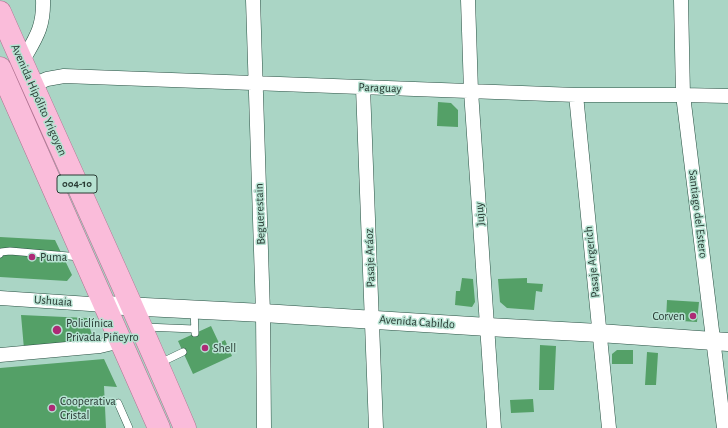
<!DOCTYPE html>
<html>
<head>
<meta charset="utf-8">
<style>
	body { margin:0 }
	canvas { display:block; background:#aad5c5 }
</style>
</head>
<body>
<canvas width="728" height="428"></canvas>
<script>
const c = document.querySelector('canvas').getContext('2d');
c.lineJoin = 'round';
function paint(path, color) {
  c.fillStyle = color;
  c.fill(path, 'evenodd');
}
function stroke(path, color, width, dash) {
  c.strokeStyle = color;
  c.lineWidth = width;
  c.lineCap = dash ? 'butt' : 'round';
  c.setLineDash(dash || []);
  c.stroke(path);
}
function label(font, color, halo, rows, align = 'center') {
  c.font = font + ' "Alegreya Sans",sans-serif';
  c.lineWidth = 3;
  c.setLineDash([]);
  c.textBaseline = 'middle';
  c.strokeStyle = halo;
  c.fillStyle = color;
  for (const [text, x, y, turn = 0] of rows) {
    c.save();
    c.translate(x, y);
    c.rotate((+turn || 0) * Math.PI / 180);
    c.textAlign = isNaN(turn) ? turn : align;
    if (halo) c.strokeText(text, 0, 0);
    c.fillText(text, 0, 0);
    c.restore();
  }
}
const building = new Path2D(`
	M438,102L451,103L458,110V127L437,126Z
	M0,237L55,240L72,275L67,281L0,277Z
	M462,278L473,279L475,302L472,307L455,305L456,291H460Z
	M527,278V283L543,284L542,292L536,291L534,310L507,308L500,302L498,279Z
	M667,300L699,302L697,322L666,320Z
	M21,315L87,318L94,342L24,349Z
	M211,326L219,343L225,340L232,356L193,374L178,341Z
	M540,345L556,346L554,390H539Z
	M617,350H633V364H612V354Z
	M647,352L658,353L656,385H645Z
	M104,359L117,387L104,386L106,428H0V368Z
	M533,399L534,412L511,413L510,400Z`);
const service = new Path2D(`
	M0,254L1,252L10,251L80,257
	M194,309L195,333
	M145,327L194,329
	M160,363L183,352
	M118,403L129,428`);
const minor = new Path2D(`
	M253,0L263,313L264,428
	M468,0L471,91L494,428
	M681,0L683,95L724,428
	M22,62C35,39 44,28 43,0
	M33,85L47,79L64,76L576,95H683L728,96
	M363,88L376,428
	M576,95L609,428
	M0,298L105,305
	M0,355L100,346L121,341`);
const tertiary = new Path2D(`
	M105,305L263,313L488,327L599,333L728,342`);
const primary = new Path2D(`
	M0,12C61,151 126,289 185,428
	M0,68L159,428`);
const markers = [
	[32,257,4,"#ad2b76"],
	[693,316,4,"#ad2b76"],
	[57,330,5,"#ad2b76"],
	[205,348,4,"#ad2b76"],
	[52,408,4,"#ad2b76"]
];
const shields = [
	[77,184,40]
];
const shieldNames = [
	["004-10",77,184]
];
const streetNames = [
	["Paraguay",380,88,2],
	["Avenida Hipólito Yrigoyen",39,100,66],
	["Beguerestain",260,214,-92],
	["Jujuy",480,214,-94],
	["Santiago del Estero",698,214,83],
	["Pasaje Aráoz",370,258,-92],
	["Pasaje Argerich",592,262,-96],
	["Ushuaia",53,301,4],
	["Avenida Cabildo",417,322,4]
];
const poiNames = [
	["Puma",40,257],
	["Corven",685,316,"right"],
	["Policlínica",66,323],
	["Privada Piñeyro",66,337],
	["Shell",213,348],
	["Cooperativa",60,401],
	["Cristal",60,415]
];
paint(building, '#54a067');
stroke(service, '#295043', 8);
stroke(minor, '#295043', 15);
stroke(tertiary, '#295043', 19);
stroke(primary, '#af7190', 23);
stroke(service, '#fff', 7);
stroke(minor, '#fff', 14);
stroke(tertiary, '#fff', 18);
stroke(primary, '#fabcda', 22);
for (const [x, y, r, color] of markers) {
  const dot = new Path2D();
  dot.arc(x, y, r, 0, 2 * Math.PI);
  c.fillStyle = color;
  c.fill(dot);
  stroke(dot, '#b7e2d2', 1.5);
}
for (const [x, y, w] of shields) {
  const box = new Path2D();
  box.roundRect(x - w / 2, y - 9, w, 18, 3);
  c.fillStyle = '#b7e2d2';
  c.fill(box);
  stroke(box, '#283a33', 1);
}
label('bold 11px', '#283a33', null, shieldNames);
label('12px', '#283a33', '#b7e2d2', streetNames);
label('12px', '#283a33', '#b7e2d2', poiNames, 'left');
</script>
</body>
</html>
